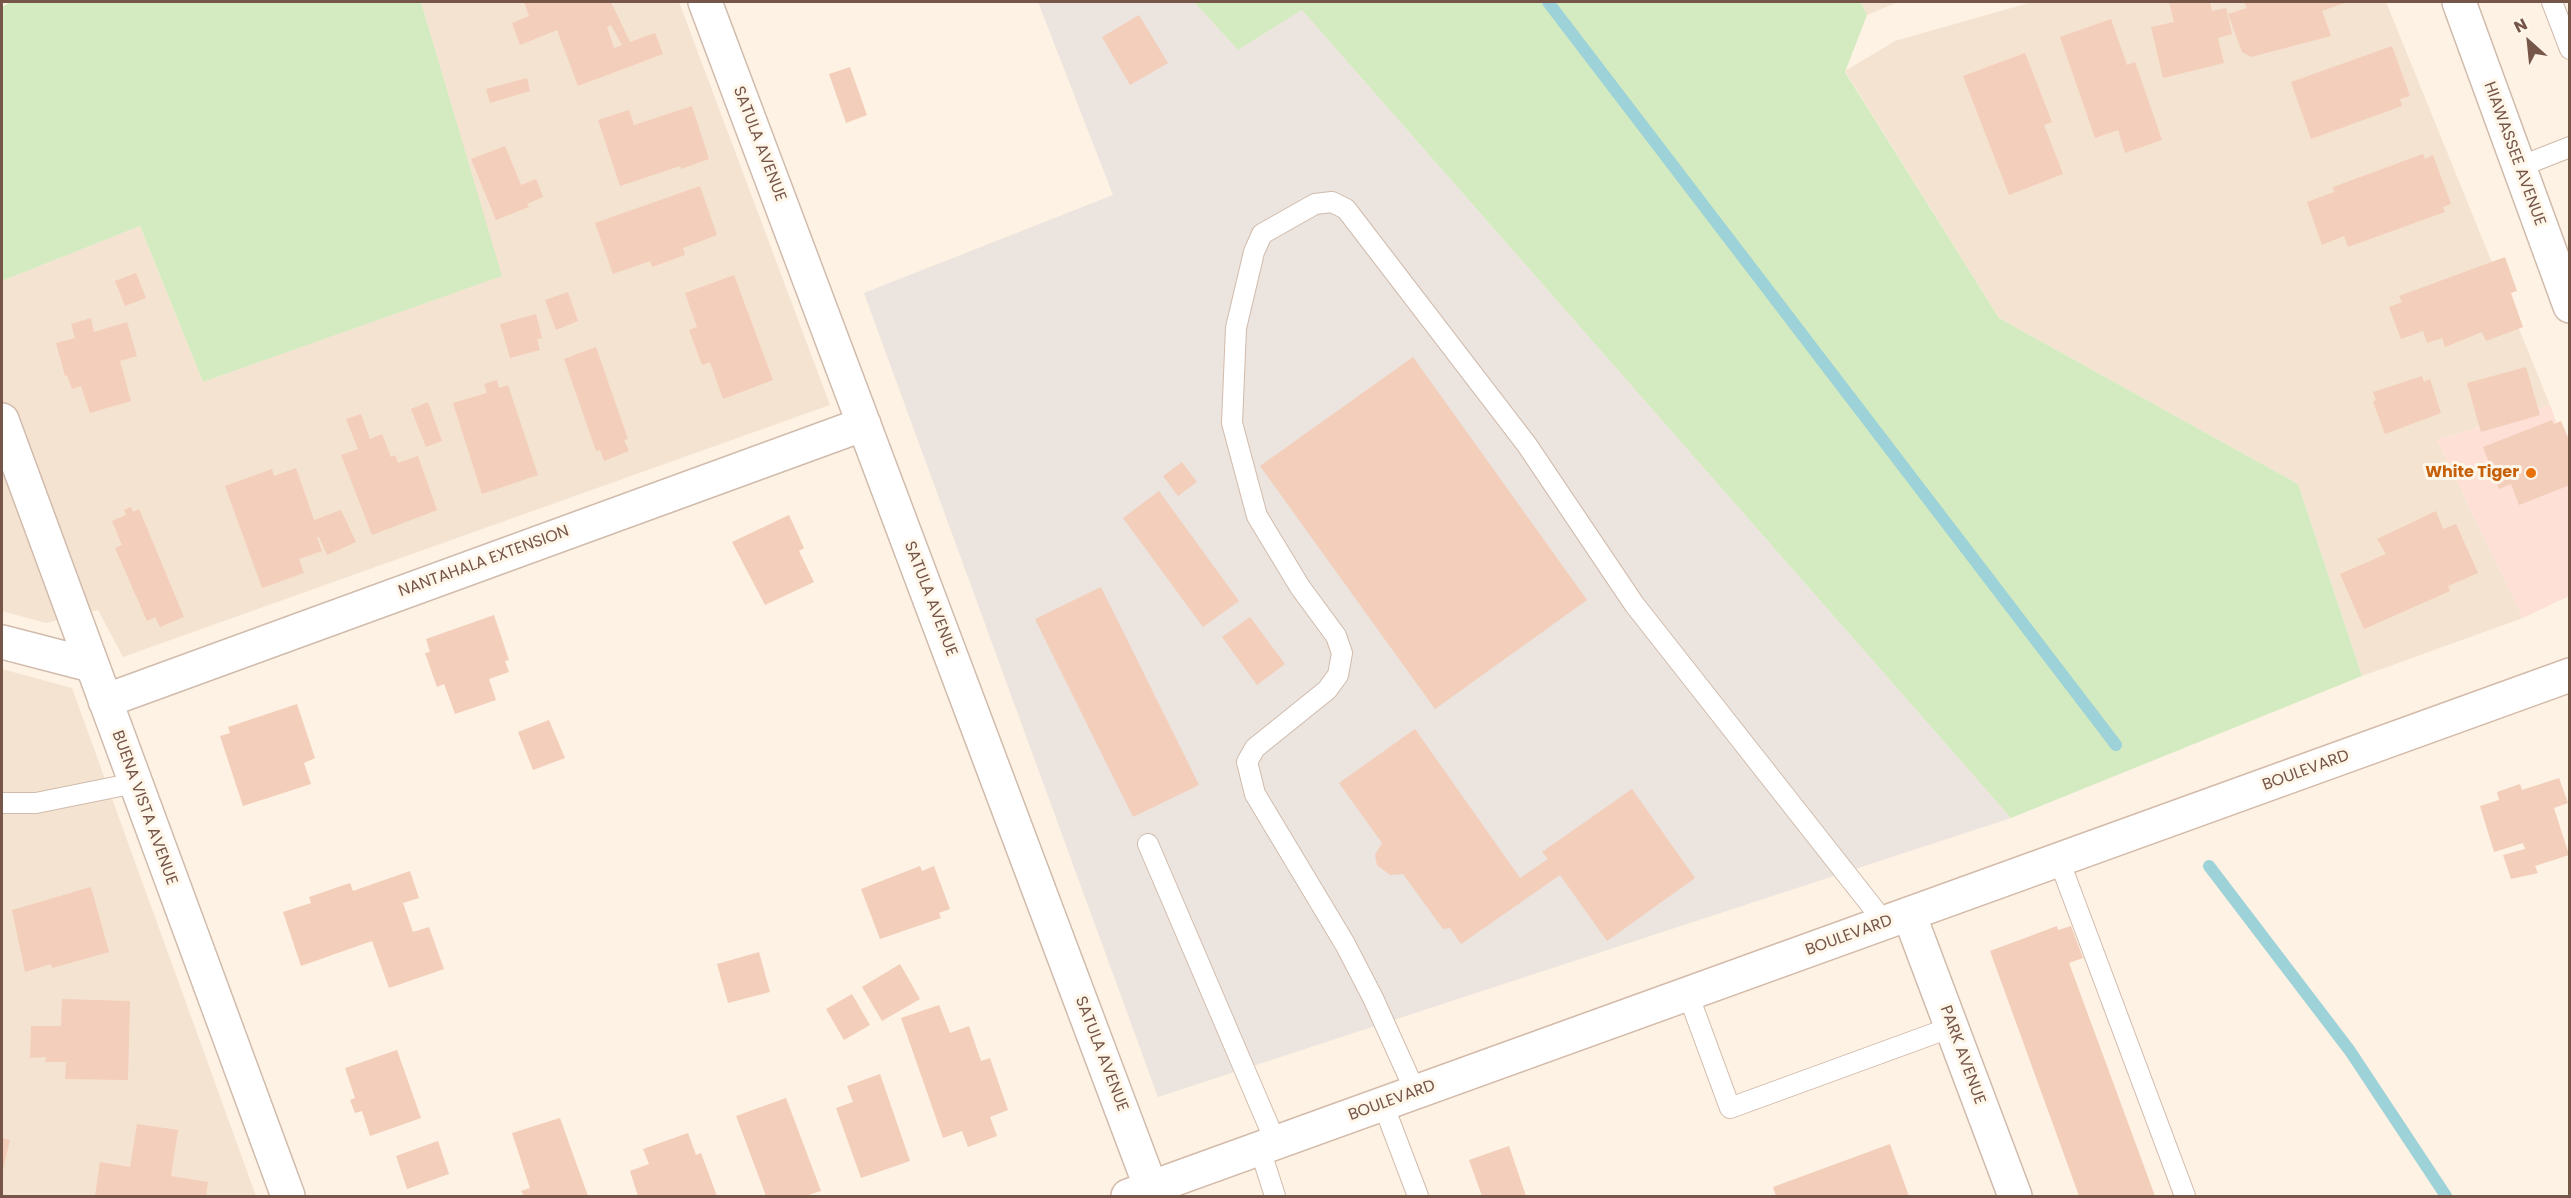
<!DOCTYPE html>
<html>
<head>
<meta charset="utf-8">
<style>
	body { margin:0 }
	#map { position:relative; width:2571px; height:1198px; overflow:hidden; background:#fdf2e3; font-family:Poppins,sans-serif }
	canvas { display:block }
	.frame { position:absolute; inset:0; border:3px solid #765648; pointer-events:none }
	.north { position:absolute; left:2499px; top:12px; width:60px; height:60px; -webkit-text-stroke:4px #fff6ea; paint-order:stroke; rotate:333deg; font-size:16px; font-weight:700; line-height:24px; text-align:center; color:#765648 }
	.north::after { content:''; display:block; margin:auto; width:21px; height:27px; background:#765648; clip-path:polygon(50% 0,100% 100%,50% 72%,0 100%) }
</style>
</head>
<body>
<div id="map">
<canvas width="2571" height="1198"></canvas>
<div class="frame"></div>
<div class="north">N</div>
</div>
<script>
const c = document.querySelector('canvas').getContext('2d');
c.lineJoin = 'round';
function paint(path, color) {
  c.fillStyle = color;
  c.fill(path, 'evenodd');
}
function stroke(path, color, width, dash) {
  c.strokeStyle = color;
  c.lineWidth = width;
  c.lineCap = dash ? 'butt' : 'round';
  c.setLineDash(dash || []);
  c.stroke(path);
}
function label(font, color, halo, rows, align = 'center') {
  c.font = font + ' Poppins,sans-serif';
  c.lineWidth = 6;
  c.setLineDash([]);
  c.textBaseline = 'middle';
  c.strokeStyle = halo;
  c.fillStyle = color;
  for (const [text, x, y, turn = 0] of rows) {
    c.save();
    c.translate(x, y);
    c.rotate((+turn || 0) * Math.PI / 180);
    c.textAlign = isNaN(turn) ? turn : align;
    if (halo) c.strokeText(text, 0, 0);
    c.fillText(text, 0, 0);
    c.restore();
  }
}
const residential = new Path2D(`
	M421,2H679L830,405L123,657L98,610L46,623L2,611V281L140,226L203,382L501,276Z
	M1861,2H1898L1867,15Z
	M2032,2H2386L2550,405L2437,440L2523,618L2362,676L2298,484L1999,318L1845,71L1895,41Z
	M2,669L72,688L256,1196H2Z`);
const commercial = new Path2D(`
	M2550,405L2569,458V596L2523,618L2437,440Z`);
const industrial = new Path2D(`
	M1038,2H1194L1238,50L1302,10L2011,818L1158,1097L864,293L1113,195Z`);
const green = new Path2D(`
	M11,2H421L502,276L203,382L140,226L2,281V7Z
	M1194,2H1861L1867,15L1845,72L1999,318L2298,484L2362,676L2011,818L1302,10L1238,50Z`);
const stream = new Path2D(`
	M1548,2L2116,745
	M2209,866L2350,1051L2446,1196`);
const building = new Path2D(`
	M524,2H611L630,42L655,33L663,54L578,86L557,30L520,45L512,23L529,16ZM611,25L622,45L614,48L607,27Z
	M2169,2H2210L2212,11L2226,8L2232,34L2218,38L2224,63L2163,78L2151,27L2174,22Z
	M2244,2H2347L2322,11L2331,36L2251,57L2242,52L2228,14L2247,8Z
	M1139,15L1168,63L1130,85L1102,37Z
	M2111,19L2127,65L2135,62L2162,140L2125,153L2118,130L2095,138L2060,37Z
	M2392,46L2410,96L2400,99L2402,106L2311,139L2291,82Z
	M2025,53L2052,122L2044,125L2063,174L2009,195L1963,76Z
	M850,67L867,115L846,123L829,74Z
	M527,78L530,91L490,103L486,89Z
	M692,106L709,159L681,169L680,166L620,186L598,120L629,110L634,125Z
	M505,146L521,185L536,179L543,197L527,204L529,207L496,220L471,159Z
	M2423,154L2425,159L2433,155L2451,204L2443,207L2445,212L2348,247L2344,236L2322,245L2307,202L2334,192L2333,187Z
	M700,186L717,235L683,248L685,255L652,267L650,261L613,274L595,223Z
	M2505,257L2517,291L2511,293L2523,327L2486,341L2482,332L2445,347L2442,338L2427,343L2423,331L2401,339L2389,307L2402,302L2399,296Z
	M136,273L146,298L125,306L115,281Z
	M734,275L773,380L723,399L710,362L702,365L689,330L697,327L685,293Z
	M568,292L578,321L556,330L545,300Z
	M536,314L542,338L537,339L540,350L510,358L500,324Z
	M91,318L94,332L127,322L137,356L120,361L131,401L90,413L81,386L72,389L67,375L65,376L56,343L75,338L71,324Z
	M596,347L628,439L624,440L629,451L604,461L600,450L596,451L564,359Z
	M1413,357L1587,600L1435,709L1260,466Z
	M2526,367L2540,415L2481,432L2467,383Z
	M2422,376L2424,382L2430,379L2441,413L2385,434L2373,402L2376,400L2373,392Z
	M497,380L499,388L508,385L538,475L482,494L453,403L487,393L484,384Z
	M428,402L442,441L426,447L411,409Z
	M361,414L370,439L382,434L391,457L395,455L398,463L418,456L437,510L372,535L341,455L358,449L346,419Z
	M2552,420L2554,424L2561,421L2570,442V485L2519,505L2511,484L2499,489L2483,447Z
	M1182,462L1197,482L1178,496L1163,476Z
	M296,468L314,520L341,510L356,542L327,555L319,537H317L322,551L299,559L304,573L262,588L225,486L272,469L274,476Z
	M1159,491L1239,601L1203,627L1123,518Z
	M131,507L133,512L139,509L184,617L160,627L155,617L147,621L115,548L122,545L112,521L126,515L124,510Z
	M2436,511L2443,529L2456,524L2478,573L2448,586L2450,591L2364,629L2340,574L2386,554L2377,539Z
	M789,515L804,548L799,551L814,582L765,605L732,542Z
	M1101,587L1199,785L1133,817L1035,619Z
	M494,615L509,660L505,661L509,672L489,679L496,700L455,714L444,684L437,687L425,653L430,652L426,639Z
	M1250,617L1285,664L1257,685L1222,637Z
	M297,704L315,758L304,763L311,784L243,806L220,736L230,733L228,727Z
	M549,720L565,758L533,770L518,732Z
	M1415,729L1520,878L1548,859L1542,852L1632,789L1695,878L1607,941L1560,875L1461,944L1450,928L1443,929L1403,874L1390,875L1377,865L1375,855L1382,843L1339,783Z
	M2559,778L2568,803L2554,808L2569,855L2535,866L2538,873L2511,879L2503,855L2525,849L2523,843L2494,852L2480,806L2499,800L2497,792L2520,784L2522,790Z
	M920,866L922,871L934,866L950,909L939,913L941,918L880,939L861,889Z
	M410,871L419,898L403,903L413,932L429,927L444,969L389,988L372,941L301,966L283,912L311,903L309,897L350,883L353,891Z
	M91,887L109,952L52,968L51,964L25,972L12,910Z
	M2057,926L2058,930L2071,926L2083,958L2069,963L2155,1196H2079L2006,995L1990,951Z
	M759,952L770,992L728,1003L717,964Z
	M900,964L920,999L882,1021L862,987Z
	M852,994L870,1025L844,1040L826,1009Z
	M62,999L130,1001L128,1080L65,1079L66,1062H45L46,1057L30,1058L31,1026H61Z
	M939,1005L950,1033L969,1026L981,1061L990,1058L1008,1110L990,1117L997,1136L968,1147L962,1131L943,1138L901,1018Z
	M397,1050L421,1118L370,1136L362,1111L355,1113L350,1100L355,1098L345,1068Z
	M880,1074L910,1161L861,1178L836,1108L853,1102L847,1086Z
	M786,1098L821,1191L805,1196H766L736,1116Z
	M560,1118L588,1196H524L521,1191L530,1188L512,1133Z
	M137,1124L178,1130L171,1176L208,1182L206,1196H95L100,1162L130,1167Z
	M688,1133L696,1155L701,1153L717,1196H638L630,1171L649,1164L643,1149Z
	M2,1138L10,1140L2,1174Z
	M438,1141L449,1174L407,1189L396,1156Z
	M1890,1144L1909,1196H1776L1773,1187Z
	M1509,1146L1526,1196H1482L1469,1160Z`);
const lane = new Path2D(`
	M2552,2L2570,49
	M2519,167L2570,147
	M2,803H36L135,783
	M1148,844L1276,1143
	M2059,860L2185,1196
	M1688,994L1730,1108L1952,1027
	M1416,1093L1373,998L1345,944L1255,794L1247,762L1255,748L1327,690L1338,675L1342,653L1336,636L1300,587L1257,516L1232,423L1236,328L1254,252L1262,234L1315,204L1332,202L1346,209L1527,445L1634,604L1885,923
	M1383,1104L1418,1196
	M1260,1149L1275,1196`);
const street = new Path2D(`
	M705,2L1154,1196
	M2459,2L2570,306
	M2,420L288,1196
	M2,642L91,665
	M105,701L864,424
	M1909,914L2015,1196`);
const secondary = new Path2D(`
	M1128,1196L2570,675`);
const markers = [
	[2531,473,6,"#e8710a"]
];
const streetNames = [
	["SATULA AVENUE",759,144,69],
	["HIAWASSEE AVENUE",2514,154,70],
	["NANTAHALA EXTENSION",484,562,-20],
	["SATULA AVENUE",930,599,69],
	["BOULEVARD",2306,771,-20],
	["BUENA VISTA AVENUE",144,808,70],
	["BOULEVARD",1849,936,-20],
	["SATULA AVENUE",1101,1054,69],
	["PARK AVENUE",1962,1055,70],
	["BOULEVARD",1392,1101,-20]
];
const foodNames = [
	["White Tiger",2519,473]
];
paint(residential, '#f5e3d1');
paint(commercial, '#fee0d6');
paint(industrial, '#ece4de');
paint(green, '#d4ebc1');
stroke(stream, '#9dd2d9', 12);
paint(building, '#f3ceba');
stroke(lane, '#d1bbac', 22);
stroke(street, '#d1bbac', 36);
stroke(secondary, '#d4baa9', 36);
stroke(lane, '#fff', 20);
stroke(street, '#fff', 33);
stroke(secondary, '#fff', 33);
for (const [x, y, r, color] of markers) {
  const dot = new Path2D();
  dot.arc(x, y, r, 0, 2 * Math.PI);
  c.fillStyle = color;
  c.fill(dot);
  stroke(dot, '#fff6ea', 2);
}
label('16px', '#765648', '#fff6ea', streetNames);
label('bold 16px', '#c56008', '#fff6ea', foodNames, 'right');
</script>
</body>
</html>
